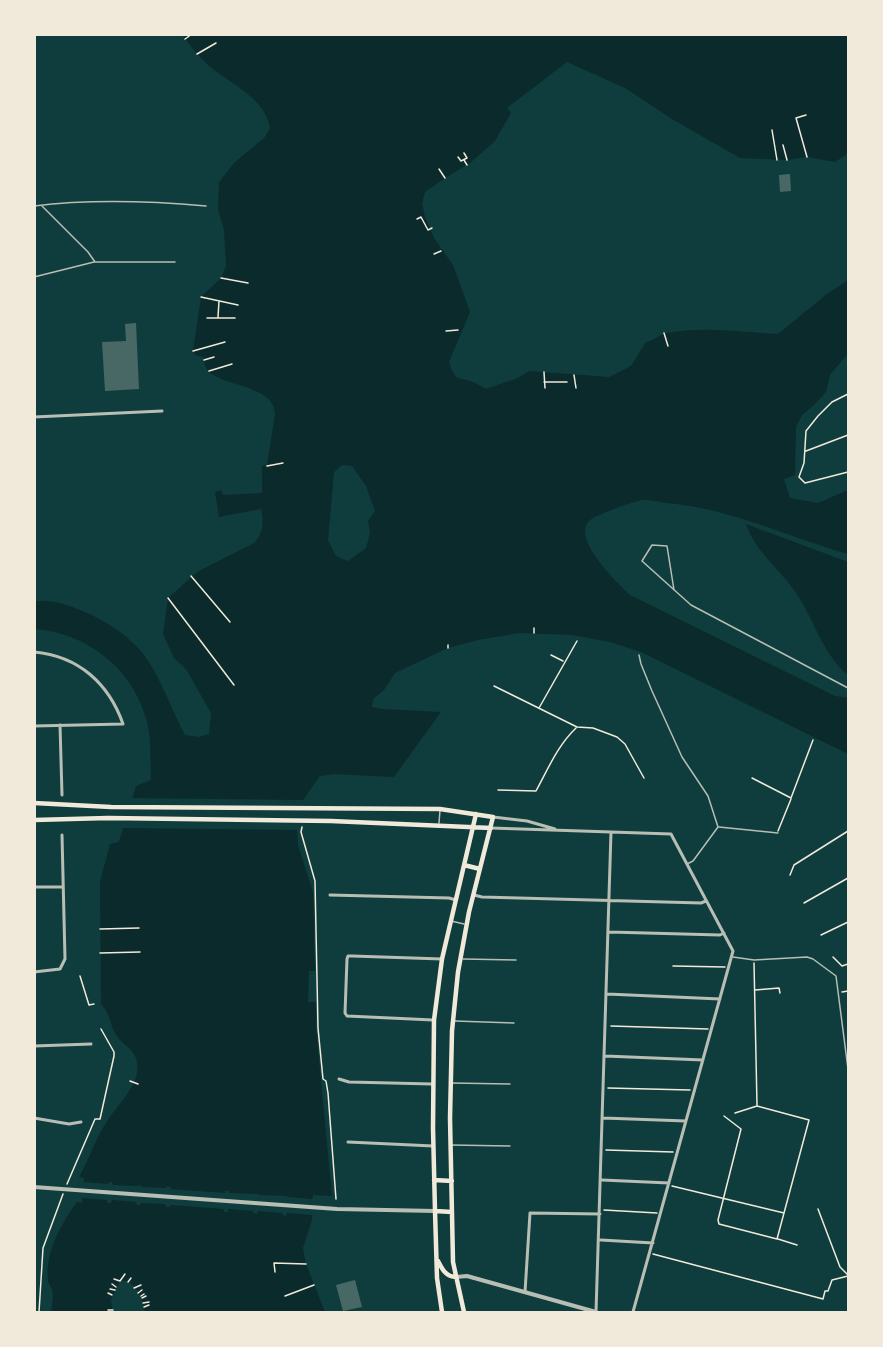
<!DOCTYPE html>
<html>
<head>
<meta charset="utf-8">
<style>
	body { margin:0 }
	#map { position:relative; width:883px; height:1347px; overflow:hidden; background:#0f3d3e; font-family:"Asap Condensed",sans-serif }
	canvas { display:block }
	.frame { position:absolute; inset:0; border:36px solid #f1e9da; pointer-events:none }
</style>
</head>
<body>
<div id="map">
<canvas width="883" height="1347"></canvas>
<div class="frame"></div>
</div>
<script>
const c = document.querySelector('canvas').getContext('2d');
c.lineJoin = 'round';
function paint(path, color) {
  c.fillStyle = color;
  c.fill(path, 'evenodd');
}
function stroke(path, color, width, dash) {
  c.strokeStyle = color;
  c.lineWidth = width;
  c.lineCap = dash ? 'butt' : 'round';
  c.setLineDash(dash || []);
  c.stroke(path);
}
const water = new Path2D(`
	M182,35H848V151L847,154L835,162L807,157L787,160L740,158L672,119L625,88L567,62L507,108L511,113L495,141L470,163L445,178L425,192L422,203L425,217L434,238L453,265L470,312L449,362C456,383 457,376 473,382C478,384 482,387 486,389L518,378L529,371L609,377L631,366L646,342C654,341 659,334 667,333C702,326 742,332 778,334L827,294L848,280V355L844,358L830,375L826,392L813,406L802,415L796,427L795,475L784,479L790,498L818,503L848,490V554C788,537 727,507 665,503C660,502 651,500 644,500C632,501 609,511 597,516C561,530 617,582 630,595L835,696L848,698V754L641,652L610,642L572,635L519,633L478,640L448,648L395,673L384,690L373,699L372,707L383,709L441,712L394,777L333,774L320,776L303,800L297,830L298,845L313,892L315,971H309L308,1002H316V1028L332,1196L313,1195L312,1220L303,1248L306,1264L325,1312H145C143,1299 135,1278 120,1281L111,1300L113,1312H51C52,1305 54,1296 52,1289C50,1284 49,1286 48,1280C45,1252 61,1224 77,1202L82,1203L84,1178L79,1177C89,1160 95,1139 106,1123C116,1106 142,1083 137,1062C135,1048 120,1044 115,1033C109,1022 110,1013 101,1004L100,882L110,844L119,842L136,786L151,780C150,758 152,735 145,715C130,666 85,633 35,629L34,602C48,598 67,605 80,610C105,620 131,636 147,659C161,680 173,712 185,735L199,737L209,734L211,713L186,669L174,658L163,634L168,598L197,572L254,543C263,535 264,521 261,509L219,517L215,492L221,490L223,495L262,493V466L267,465L275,414C275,385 221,386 208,371C205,367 204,362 203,357L195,355L193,351L201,297L221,278L226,266L224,230L218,210L219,182L234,163L265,137L270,128C264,94 225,83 203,60C195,53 189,43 182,35ZM342,465L352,466L366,486L375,511L368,521L370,533L366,548L348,561L336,556L328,540L334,472Z
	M746,524L848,562V675C823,654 815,622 798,596C782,570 756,554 746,524Z`);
const pier = new Path2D(`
	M129,798L307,800L300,830L120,828Z
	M80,1180H83V1182L108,1184L109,1182H112L113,1185L137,1186L141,1185L142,1187L166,1188L167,1186L171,1187V1189L225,1193V1191H229V1193L258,1194L259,1195L287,1196L288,1197L312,1199L313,1197H317L315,1218L312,1217V1215L287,1213L286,1216L283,1215L282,1213L258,1211L257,1214L253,1213V1211L228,1209V1212H224V1209L170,1205V1207H166L165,1204L141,1203L140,1205H137L136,1202L112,1200L111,1203H107V1200L82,1198V1201H78Z`);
const building = new Path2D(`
	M790,174L791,191L780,192L779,175Z
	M136,323L139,389L105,391L102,342L126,341L125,324Z
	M355,1280L362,1307L343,1311L336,1285Z`);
const path = new Path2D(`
	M185,39L192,34
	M197,54L216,43
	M806,115L796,118L807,157
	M772,130L777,160
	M783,145L787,160
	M458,157L461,161L467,158L464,153
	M464,160L467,165
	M439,169L445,178
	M417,219L421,217L428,230L432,228
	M434,254L441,251
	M221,278L248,283
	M201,297L238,305
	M218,317L219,301
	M207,318H235
	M446,331L458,330
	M664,333L668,346
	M193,351L225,342
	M204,360L214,357
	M209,371L232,364
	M544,372L545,388
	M574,375L576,388
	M544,382H567
	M848,394L832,402L818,416L806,431L804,463L799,477L805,483L848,472
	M806,451L848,435
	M267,466L283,463
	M191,576L230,622
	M168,598L234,685
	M534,628V633
	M448,645V648
	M551,655L563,661
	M494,686L577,727L593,728L617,737L625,744L644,778
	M539,708L577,641
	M752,778L791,798L813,740
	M498,790L536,791C548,769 558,745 576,728
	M302,827L301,832L315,881L318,1028L323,1079L326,1081L328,1093L336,1199
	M778,831L791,799
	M790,875L794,865L848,831
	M804,903L848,878
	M100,929L139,928
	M821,935L848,922
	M100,953L140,952
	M833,957L842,966L848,964
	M754,963L757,1105
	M673,966L725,967
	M80,976L89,1005L94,1004
	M755,990L779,988L780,993
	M842,992L848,991
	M611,1026L708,1029
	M130,1081L138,1084
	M608,1088L690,1090
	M724,1116L741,1129L718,1220L719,1224L777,1239L809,1120L757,1106L735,1113
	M606,1150L673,1152
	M67,1184L92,1126L95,1119H100L114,1056V1052L101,1029
	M672,1186L784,1213
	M818,1209L840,1267L848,1275
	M604,1210L657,1213
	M778,1239L797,1245
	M653,1254L823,1299L825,1291H828L832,1280L848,1276
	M275,1272L274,1263L306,1264
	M114,1279L120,1281L125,1274
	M128,1282L131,1278
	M112,1284L116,1287
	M134,1288L141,1285
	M110,1289L115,1290
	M108,1293L112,1295
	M138,1293L142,1290
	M141,1296L144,1294
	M285,1296L314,1285
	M142,1298L146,1296
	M143,1303L149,1302
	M144,1307L149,1305
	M108,1310H113
	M39,1312L43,1248L63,1194`);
const service = new Path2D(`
	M34,206C91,199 149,201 206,206
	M42,206L88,252L95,262H175
	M34,277L94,262
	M674,590L667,546L652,545L642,561L691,605L848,688
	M639,655L641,664L652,691L682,757L708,796L718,827L693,861L687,864
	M439,823L440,810
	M719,827L778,833
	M451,921L464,924
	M733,957L754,960L807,957L813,959L836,976L848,1069
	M463,959L516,960
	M455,1021L514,1023
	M451,1083L510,1084
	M451,1145L510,1146`);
const minor = new Path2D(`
	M34,417L162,411
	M34,652C79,656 109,684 123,724L34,726
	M60,725L62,795
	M493,817L527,821L555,829
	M491,828L671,834L733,951L633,1312
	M34,887H63
	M330,895L449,898L456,900
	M474,895L482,897L701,903L706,901
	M609,932L720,935L724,933
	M34,972L60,969L65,959L62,835
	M607,994L720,999
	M433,1020L347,1016L345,1013L347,959L348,956H352L442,959
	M34,1046L91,1044
	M605,1056L703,1060
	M339,1079L349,1082L432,1084
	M34,1118L69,1124L81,1122
	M603,1118L686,1121
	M348,1142L433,1146
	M602,1180L669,1183
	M601,1240L653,1243
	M525,1292L530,1213L600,1214
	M596,1312L611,832`);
const tertiary = new Path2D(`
	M34,1187L337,1209L435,1211
	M456,1277L467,1276L596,1312`);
const secondary = new Path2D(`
	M34,803L111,807L440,809L493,817L469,912L458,972L452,1031L450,1118L453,1262L464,1312
	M34,820L108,818L331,821L491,828
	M464,865L480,869
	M434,1180L452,1181
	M435,1211L452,1212
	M438,1261C442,1269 446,1277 456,1277
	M442,1312L437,1278L435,1211L433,1128L434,1020L442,959L476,814`);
paint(water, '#0a2a2b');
paint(pier, '#0f3d3e');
paint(building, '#486865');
stroke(path, '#f1e9da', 1.5);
stroke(service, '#b8beb3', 1.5);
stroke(minor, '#b8beb3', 3);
stroke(tertiary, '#b8beb3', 4);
stroke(secondary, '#f1e9da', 4.5);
</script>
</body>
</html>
